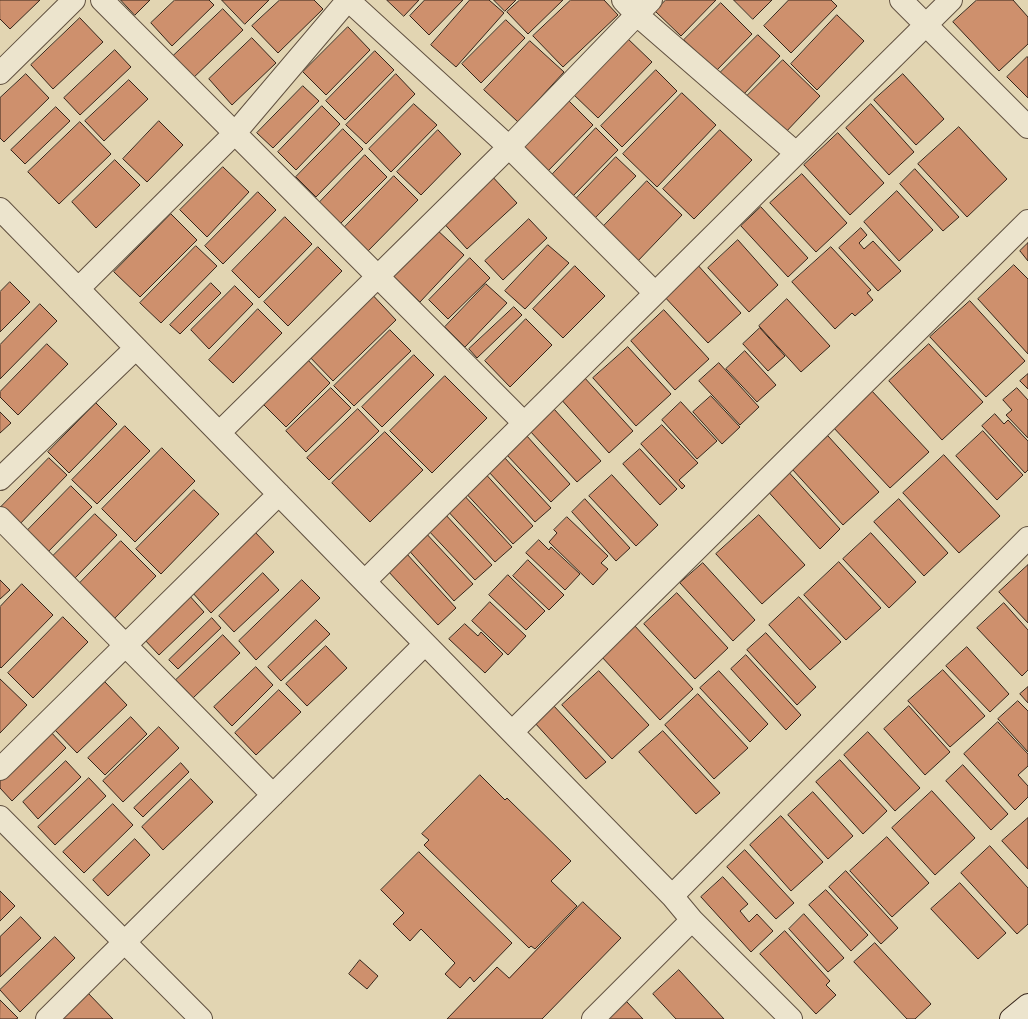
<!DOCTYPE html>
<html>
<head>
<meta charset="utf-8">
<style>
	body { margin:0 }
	canvas { display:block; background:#e2d5b2 }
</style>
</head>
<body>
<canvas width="1028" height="1019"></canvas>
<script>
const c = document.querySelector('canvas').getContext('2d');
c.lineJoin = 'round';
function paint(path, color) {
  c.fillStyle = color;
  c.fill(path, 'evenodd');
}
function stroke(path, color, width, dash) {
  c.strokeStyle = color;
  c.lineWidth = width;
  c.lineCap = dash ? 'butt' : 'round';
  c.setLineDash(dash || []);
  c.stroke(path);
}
const building = new Path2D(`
	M0,0H40L10,29L0,19Z
	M121,0H150L135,15Z
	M175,0H209L214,5L172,46L151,23Z
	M222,0H269L245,24Z
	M280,0H314L323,9L278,53L252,26Z
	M387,0H419L404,16Z
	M425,0H463L429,35L410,16Z
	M470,0H489L504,13L456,67L431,45Z
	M494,0H516L505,11Z
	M520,0H563L528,34L507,12Z
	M571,0H604L618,15L563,67L533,36Z
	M666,0H716L681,36L655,11Z
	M734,0H772L753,19Z
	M789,0H831L837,6L791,53L764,26Z
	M977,0H1013L1028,17V44L999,71L953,22Z
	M721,3L752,34L716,71L684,40Z
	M223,9L243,30L190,81L170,59Z
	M837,15L864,41L817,90L791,64Z
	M80,18L103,42L53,89L31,65Z
	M506,20L525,38L481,83L462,64Z
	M348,27L370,50L326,95L303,72Z
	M758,35L780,56L742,96L719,74Z
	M626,37L652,62L598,118L572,93Z
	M252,38L276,63L232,105L209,79Z
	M530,41L564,72L518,122L484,90Z
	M115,50L131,67L80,115L64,98Z
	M375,51L394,70L345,120L326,101Z
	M1027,57H1028V98L1007,77Z
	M783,60L820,96L783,135L745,98Z
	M656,70L677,91L622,147L601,126Z
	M26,74L49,98L4,142L0,138V98Z
	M396,74L415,94L366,144L346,125Z
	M903,74L944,119L916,145L874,100Z
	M129,80L148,99L104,141L85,121Z
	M303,86L319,101L273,148L257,133Z
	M682,93L716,125L657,187L623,154Z
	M563,95L593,125L545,174L515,145Z
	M414,104L437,125L391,172L369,149Z
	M871,104L914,152L889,175L846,128Z
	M322,106L340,124L296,170L278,152Z
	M56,107L70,121L25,164L11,150Z
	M159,121L183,145L147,182L123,159Z
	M80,122L111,154L59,204L28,172Z
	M959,127L1007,179L967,217L918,164Z
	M596,128L618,150L571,198L550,177Z
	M343,129L363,149L316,197L296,177Z
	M438,130L461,154L421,195L397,172Z
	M720,130L752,160L694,219L663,189Z
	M838,133L884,183L850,215L804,165Z
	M365,155L387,177L340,224L319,203Z
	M616,157L636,176L594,219L575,200Z
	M115,160L140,185L96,228L72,202Z
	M223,167L249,192L207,237L180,210Z
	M915,169L959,217L943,231L900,184Z
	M489,173L517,203L467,249L440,219Z
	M802,174L847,223L816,252L770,203Z
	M394,176L418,200L366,253L342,230Z
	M647,181L682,215L635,264L600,230Z
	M897,191L933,230L899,261L864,222Z
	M258,192L276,210L223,264L205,246Z
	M761,207L808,258L788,277L741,226Z
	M171,214L197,240L140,297L114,272Z
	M285,217L312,244L259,298L232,271Z
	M529,219L547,238L503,280L485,261Z
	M435,228L464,255L420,302L391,274Z
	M861,228L867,235L859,243L864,249L873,241L901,271L878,291L839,248Z
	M738,240L778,285L749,312L708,268Z
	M1028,243V261L1020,251Z
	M548,245L569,263L525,309L505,291Z
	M196,246L217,266L161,323L140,303Z
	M318,247L342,271L288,326L264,302Z
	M831,247L871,290L867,293L873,300L855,316L852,313L835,329L792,282Z
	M470,258L490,278L448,319L429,300Z
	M695,262L741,313L708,343L661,293Z
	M1014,265L1028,279V354L978,299Z
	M575,266L605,296L563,338L533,309Z
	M10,282L30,302L0,332V292Z
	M211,283L221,293L180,334L170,325Z
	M486,284L507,303L465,347L445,327Z
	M235,286L253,304L209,349L191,330Z
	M368,290L396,320L333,381L305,352Z
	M787,299L830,346L801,372L759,326Z
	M970,301L1025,361L986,397L930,337Z
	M40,304L57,321L0,379V345Z
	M514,307L522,315L477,358L469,349Z
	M258,309L282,333L233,383L209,360Z
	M664,310L709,359L675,390L631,341Z
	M526,319L552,345L510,387L485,361Z
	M760,328L785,356L768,371L743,344Z
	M390,330L411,351L354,406L334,386Z
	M47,344L68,364L18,415L0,397V392Z
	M929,344L983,402L942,440L889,381Z
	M628,347L671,394L636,426L593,378Z
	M745,351L776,385L757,402L726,369Z
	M414,355L434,375L382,427L362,407Z
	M304,356L330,383L286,427L259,400Z
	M719,363L759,407L740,425L699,381Z
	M1028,374V389L1020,381Z
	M445,376L487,418L432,473L390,431Z
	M583,376L633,431L609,453L559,397Z
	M331,388L351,408L306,452L286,431Z
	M1017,388L1028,400V438L1006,415L1012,410L1003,400Z
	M871,390L929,452L890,488L832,426Z
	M711,396L740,427L722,444L693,412Z
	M681,402L717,441L697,459L662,420Z
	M96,403L117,424L69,473L48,452Z
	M358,409L379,431L329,480L307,458Z
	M554,409L601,461L577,482L530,431Z
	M0,412L11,423L0,433Z
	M995,414L1004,424L1008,420L1028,441V470L1025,473L982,426Z
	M662,425L698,463L679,480L685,486L682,489L641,444Z
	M125,426L150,451L97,504L72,480Z
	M983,431L1023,475L997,500L956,456Z
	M385,432L423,470L370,522L332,483Z
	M526,435L570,484L551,502L506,454Z
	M828,436L879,492L843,525L792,469Z
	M162,448L195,481L135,542L102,509Z
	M640,449L677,489L660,505L623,464Z
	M944,455L1000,516L959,553L903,493Z
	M504,457L551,508L535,522L488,471Z
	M49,458L67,475L16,528L0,508Z
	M785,468L840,529L820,549L764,487Z
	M481,469L533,526L513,544L461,488Z
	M612,475L658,525L636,546L589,496Z
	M71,486L92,507L44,556L23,535Z
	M194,490L219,514L161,574L136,549Z
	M461,492L512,547L495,562L444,507Z
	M585,499L630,548L616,561L572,512Z
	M899,499L948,553L924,576L874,522Z
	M444,513L492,565L475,580L427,529Z
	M95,514L117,535L75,578L53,556Z
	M759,515L805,565L762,604L716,554Z
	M567,517L608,556L601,563L608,569L593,585L549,542L557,533L554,530Z
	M423,530L473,584L454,601L405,546Z
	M254,531L274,552L211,613L191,591Z
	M871,533L916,582L889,608L843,559Z
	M539,540L549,550L551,547L580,574L565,590L526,553Z
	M121,541L156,576L112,621L77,586Z
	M406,553L456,608L438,625L387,570Z
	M528,560L564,595L549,610L513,576Z
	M839,562L881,608L846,640L804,595Z
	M703,563L755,620L733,641L680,583Z
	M1028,565V623L999,592Z
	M263,573L279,590L234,632L219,616Z
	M508,575L545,611L526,630L489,595Z
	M0,580L10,590L0,599Z
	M302,580L320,598L256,660L239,641Z
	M22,584L53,615L1,668L0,667V607Z
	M677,593L728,648L695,679L644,624Z
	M188,594L204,612L159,655L143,638Z
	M799,597L841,642L810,670L769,625Z
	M490,602L526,636L508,655L472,621Z
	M1004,603L1028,630V670L1022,676L977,628Z
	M63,617L88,642L33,698L8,673Z
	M212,618L221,628L178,669L169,660Z
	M316,620L330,634L281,681L268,667Z
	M465,624L478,636L481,632L503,654L485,673L449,639Z
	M634,625L693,689L660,720L601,656Z
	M766,633L816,687L797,705L747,650Z
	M223,635L240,653L193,698L176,680Z
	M326,646L347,668L307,706L286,684Z
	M967,647L1009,694L990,712L946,666Z
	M746,655L801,715L786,730L731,669Z
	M256,667L273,685L232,726L214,707Z
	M943,670L985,716L950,747L908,701Z
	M599,671L649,725L612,759L562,705Z
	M719,671L768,724L750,742L700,688Z
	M0,679L27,705L0,733Z
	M105,682L127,705L77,753L55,730Z
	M1028,687V703L1020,694Z
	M279,690L301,712L256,755L235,733Z
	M698,694L748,748L714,779L665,725Z
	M1018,701L1028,711V752L998,719Z
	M553,705L606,762L586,779L534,722Z
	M909,706L950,752L925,775L884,729Z
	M131,717L147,734L105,775L88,758Z
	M998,722L1028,754V766L1018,775L1028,786V797L1015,810L964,754Z
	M159,727L179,748L123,802L103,781Z
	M47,728L66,748L12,801L0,788V772Z
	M663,731L720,793L696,814L639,752Z
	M868,732L920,788L895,811L844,755Z
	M840,760L887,811L863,834L816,782Z
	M66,761L81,777L38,819L23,802Z
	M181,763L189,772L143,817L134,808Z
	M963,765L1008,814L991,830L946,781Z
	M480,775L505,800L507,798L571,861L551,881L577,906L535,949L531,946L529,948L424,845L429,840L422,834Z
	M89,778L106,796L55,845L38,827Z
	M191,779L213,802L163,850L142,827Z
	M932,791L975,838L935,875L892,828Z
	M813,792L853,836L828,859L788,815Z
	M113,804L133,825L84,873L63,852Z
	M781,816L823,862L791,891L750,845Z
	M1028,818V869L1002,841Z
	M887,837L929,883L892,917L850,871Z
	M135,839L150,855L108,896L93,880Z
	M990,846L1028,888V924L1017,934L961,873Z
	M745,850L794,903L776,919L727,867Z
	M419,852L512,943L474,982L470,977L460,988L445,974L455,963L421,929L410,941L393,924L404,913L381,890Z
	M846,871L898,928L881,944L829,887Z
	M723,877L748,904L740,911L749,922L757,914L773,931L751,952L701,897Z
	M960,883L1006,933L978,959L931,909Z
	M826,890L868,935L851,951L809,905Z
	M0,891L15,906L0,921Z
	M583,902L621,938L542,1019H447L497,967L509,978Z
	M804,914L844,958L828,972L789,929Z
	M21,917L41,938L0,977V937Z
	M785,931L830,981L826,985L836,995L816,1014L760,954Z
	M55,937L75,958L20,1012L0,990Z
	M875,943L931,1004L915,1019H907L854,962Z
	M360,960L378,976L367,989L349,974Z
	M679,970L724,1019H676L653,994Z
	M87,992L113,1019H58Z
	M0,1000L18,1018L16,1019H0Z
	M627,1002L643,1019H608Z`);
const minor = new Path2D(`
	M102,0L524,423
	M348,0L509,147L655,293
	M623,0L636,14L796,153
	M901,0L1028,127
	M0,73L74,0
	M0,209L672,896L692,920L791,1019
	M78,289L235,133L348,0
	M219,433L509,147L651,0
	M0,479L136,348
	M0,518L273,795
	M365,581L951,0
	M512,732L1028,221
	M0,769L279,494
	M0,817L201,1019
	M672,896L1028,538
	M47,1019L425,644
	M593,1019L692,920`);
const secondary = new Path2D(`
	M1011,1019L1028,1005`);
paint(building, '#ce906d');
stroke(building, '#36251a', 1);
stroke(minor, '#615140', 24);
stroke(secondary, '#36251a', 24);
stroke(minor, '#ece4cd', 22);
stroke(secondary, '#ece4cd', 22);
</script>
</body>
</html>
